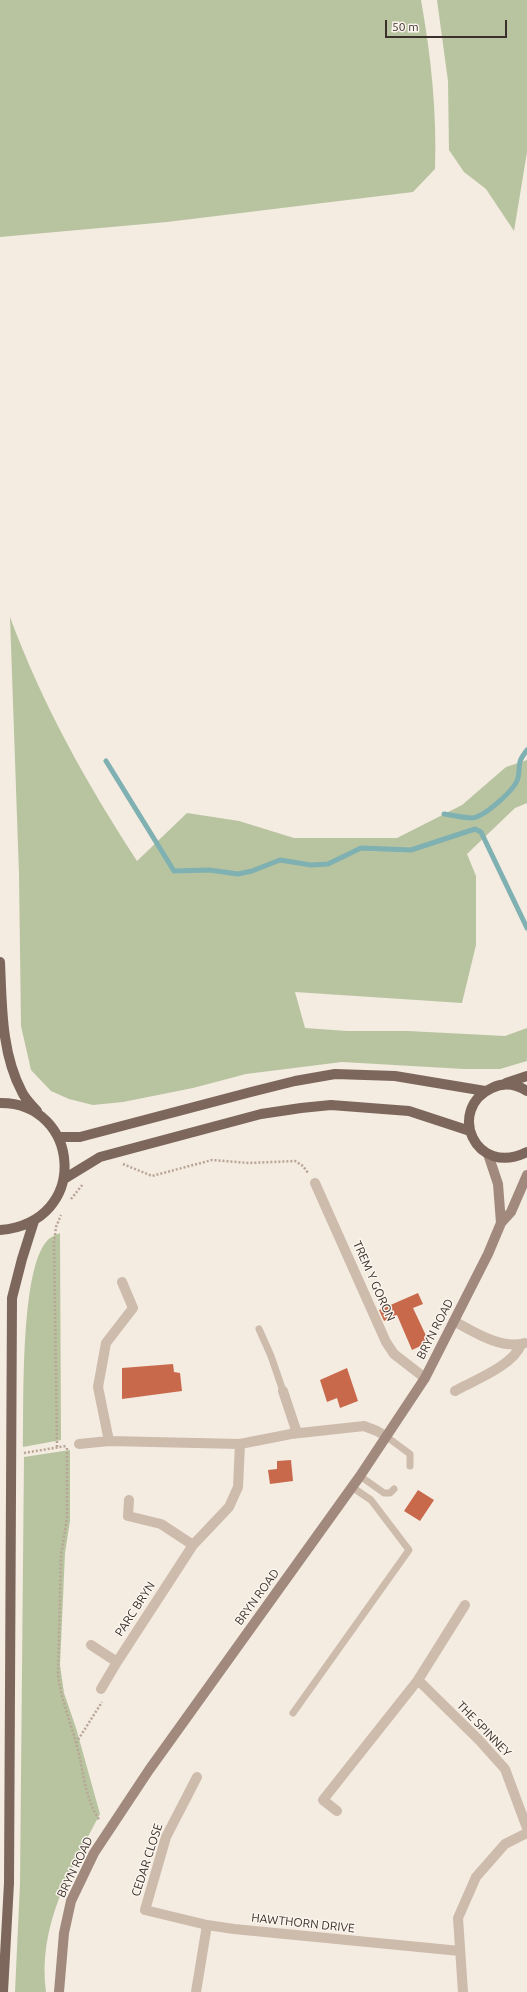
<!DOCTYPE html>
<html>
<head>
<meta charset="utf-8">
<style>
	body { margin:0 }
	#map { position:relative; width:527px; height:1992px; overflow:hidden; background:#f4ebe1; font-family:Ubuntu,sans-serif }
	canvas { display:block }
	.scale { position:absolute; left:385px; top:20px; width:122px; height:18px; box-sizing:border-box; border:2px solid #3b302b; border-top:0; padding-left:5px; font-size:12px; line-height:14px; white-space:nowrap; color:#3b302b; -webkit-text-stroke:3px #fbf5ee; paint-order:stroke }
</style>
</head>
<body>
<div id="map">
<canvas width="527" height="1992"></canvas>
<div class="scale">50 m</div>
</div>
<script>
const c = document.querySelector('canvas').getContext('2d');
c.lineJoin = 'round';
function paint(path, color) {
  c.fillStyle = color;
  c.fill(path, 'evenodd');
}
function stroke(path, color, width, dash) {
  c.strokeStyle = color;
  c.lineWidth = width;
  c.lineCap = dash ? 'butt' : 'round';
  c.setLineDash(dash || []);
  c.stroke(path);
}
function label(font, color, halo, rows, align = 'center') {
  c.font = font + ' Ubuntu,sans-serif';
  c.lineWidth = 3;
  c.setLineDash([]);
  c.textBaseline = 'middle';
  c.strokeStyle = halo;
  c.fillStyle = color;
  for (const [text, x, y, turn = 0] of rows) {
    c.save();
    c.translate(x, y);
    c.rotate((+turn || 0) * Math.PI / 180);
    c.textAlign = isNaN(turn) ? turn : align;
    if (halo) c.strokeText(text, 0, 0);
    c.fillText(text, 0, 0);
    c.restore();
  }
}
const green = new Path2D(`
	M0,0H421C431,56 437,112 435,169L413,192L167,222L0,237Z
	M437,0H527V152L514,231L486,189L464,172L449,150L448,81Z
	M10,617C42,704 87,784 137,861L187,813L239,821L294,838H397L462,805L506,767L527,760V803L515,808L467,854L476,876V945L462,1003L295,992L305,1028L347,1031H408L505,1036L527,1028V1061L500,1069H464L342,1062L246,1074L193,1088L123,1102L93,1105L69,1099L51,1091L31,1070L21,1026L19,874Z
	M60,1233L61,1440L23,1447C24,1403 20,1270 47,1241C50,1237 56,1235 60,1233Z
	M70,1450V1521L65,1553L60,1665L64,1693L76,1728L100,1814C71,1869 37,1927 46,1992H15L20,1884L24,1457Z`);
const stream = new Path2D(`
	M106,761L174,871L209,870L238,874L252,871L280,860L311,865L328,864L361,848L411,850L475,829L481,832L527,928
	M444,814C453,815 463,818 472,818C484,817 515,790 518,778C521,764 516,764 527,750`);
const building = new Path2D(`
	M418,1293L423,1304L413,1308L429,1342L412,1350L397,1315L384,1321L379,1310Z
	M173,1364L174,1372L180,1373L182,1391L122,1399V1368Z
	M347,1368L358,1401L340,1408L337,1398L327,1402L320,1380Z
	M291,1460L293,1481L270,1484L268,1470L277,1469V1461Z
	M418,1490L434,1500L420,1521L404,1511Z`);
const path = new Path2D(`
	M123,1164L152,1176L212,1160L249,1163L295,1161L303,1166L308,1173
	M71,1199L83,1184
	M57,1447L54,1243L56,1227L61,1215
	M67,1448V1518L61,1555L58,1675C61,1699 70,1720 76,1743C84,1770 84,1798 100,1821
	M24,1453L66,1446
	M76,1743L102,1702`);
const lane = new Path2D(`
	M259,1329L271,1356L283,1391
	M387,1437L410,1454V1466
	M360,1476L384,1493H390L394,1489
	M293,1713L409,1550L371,1500L352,1487`);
const street = new Path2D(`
	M315,1183L386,1342L394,1354L425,1378
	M454,1321C474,1332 502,1350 525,1343
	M283,1391L297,1433
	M455,1391C475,1380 512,1366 521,1345
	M109,1441L98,1387L106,1343L133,1308L122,1282
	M79,1444L109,1441L240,1444L291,1434L364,1426L377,1431L387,1437
	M129,1500L128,1516L161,1524L193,1545
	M91,1645L117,1662
	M418,1680L479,1740L505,1769L527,1828
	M101,1689L117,1662L193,1545L229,1507L238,1487L240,1444
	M197,1777L166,1837L145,1910L207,1925L234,1929L460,1951
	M337,1811L323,1800L418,1680L465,1605
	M196,1992L207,1925
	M463,1992L458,1918L476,1877L505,1844L527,1833`);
const secondary = new Path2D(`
	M488,1154L498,1184L501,1223
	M59,1992L64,1933L71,1901L94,1853L149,1770L360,1476L425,1378L488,1254L501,1223L511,1212L527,1175`);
const primary = new Path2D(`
	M0,962C2,1005 1,1053 22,1092C25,1099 32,1105 37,1111
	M506,1083L527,1076
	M527,1091C516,1084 504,1082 492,1088C446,1109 475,1178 527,1152
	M0,1103C80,1102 92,1222 0,1230
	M58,1137H80L251,1092L295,1081L335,1074L395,1076L485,1091
	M64,1179L100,1157L261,1114L301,1108L331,1105L409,1111L470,1131
	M3,1992L9,1883L12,1298L22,1259L34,1221`);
const streetNames = [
	["TREM Y GORON",374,1281,66],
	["BRYN ROAD",435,1329,-63],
	["BRYN ROAD",257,1597,-54],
	["PARC BRYN",135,1609,-57],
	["THE SPINNEY",484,1729,46],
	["CEDAR CLOSE",147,1860,-72],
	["BRYN ROAD",75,1867,-64],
	["HAWTHORN DRIVE",303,1923,6]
];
paint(green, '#b8c4a0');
stroke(stream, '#7fb0b2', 5);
paint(building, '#c8694b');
stroke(path, '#b9a596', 2.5, [2, 2]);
stroke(lane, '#cdbbac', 7);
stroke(street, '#cdbbac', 10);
stroke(secondary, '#a18a7d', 10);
stroke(primary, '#7d675c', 10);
label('12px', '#3b302b', '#fbf5ee', streetNames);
</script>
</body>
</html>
